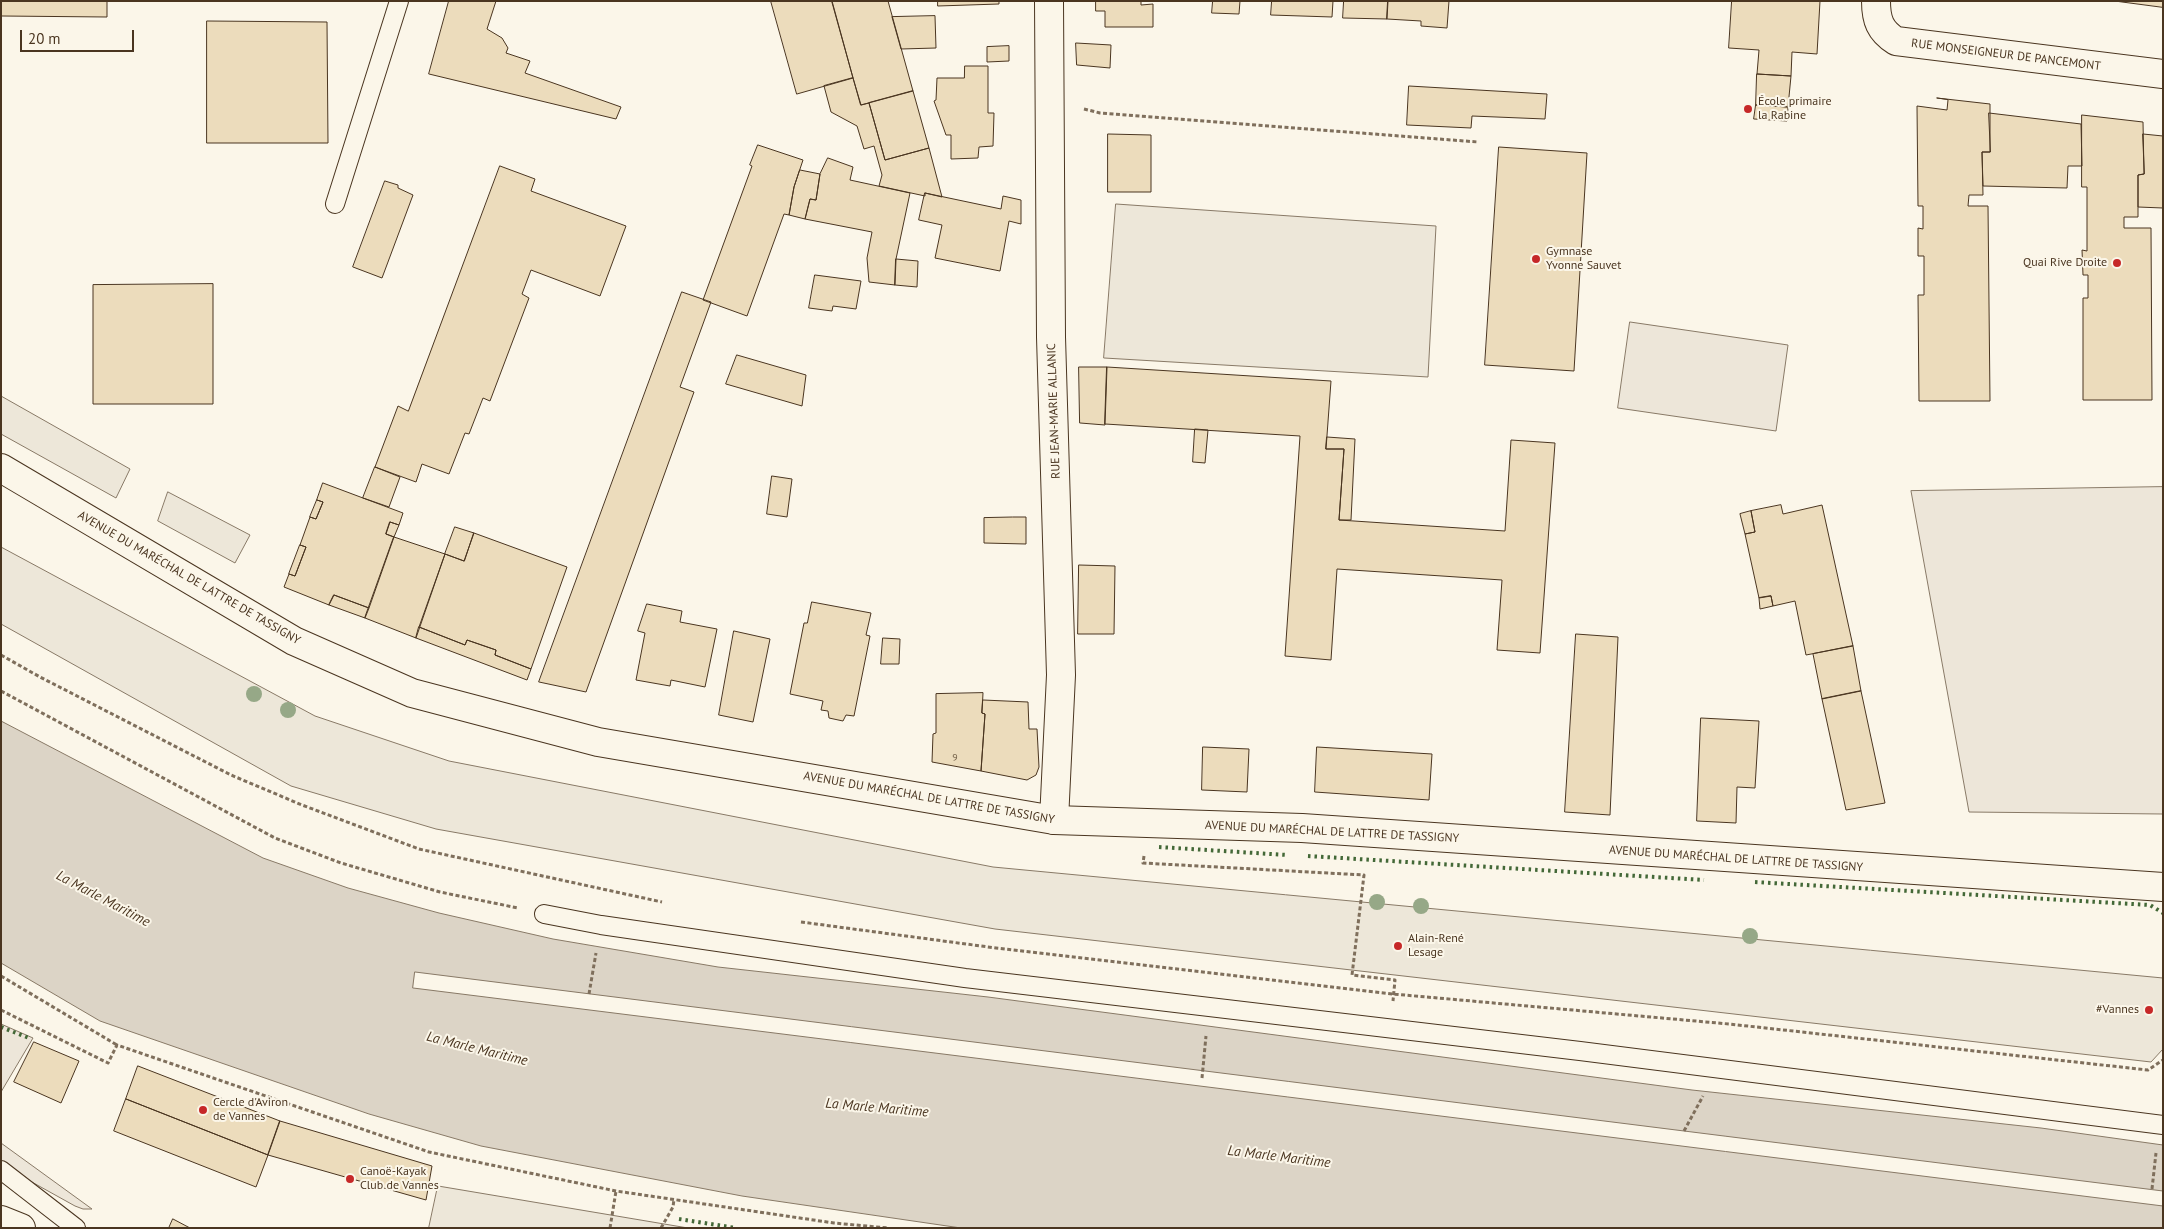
<!DOCTYPE html>
<html>
<head>
<meta charset="utf-8">
<style>
	body { margin:0 }
	#map { position:relative; width:2164px; height:1229px; overflow:hidden; background:#fbf6e9; font-family:"PT Sans",sans-serif }
	canvas { display:block }
	.frame { position:absolute; inset:0; border:2px solid #4a3520; pointer-events:none }
	.scale { position:absolute; left:20px; top:30px; width:114px; height:22px; box-sizing:border-box; border:2px solid #4a3520; border-top:0; padding-left:6px; font-size:15px; line-height:18px; white-space:nowrap; color:#4a3520; -webkit-text-stroke:4px #fbf6e9; paint-order:stroke }
</style>
</head>
<body>
<div id="map">
<canvas width="2164" height="1229"></canvas>
<div class="frame"></div>
<div class="scale">20 m</div>
</div>
<script>
const c = document.querySelector('canvas').getContext('2d');
c.lineJoin = 'round';
function paint(path, color) {
  c.fillStyle = color;
  c.fill(path, 'evenodd');
}
function stroke(path, color, width, dash) {
  c.strokeStyle = color;
  c.lineWidth = width;
  c.lineCap = dash ? 'butt' : 'round';
  c.setLineDash(dash || []);
  c.stroke(path);
}
function label(font, color, halo, rows, align = 'center') {
  c.font = font + ' "PT Sans",sans-serif';
  c.lineWidth = 4;
  c.setLineDash([]);
  c.textBaseline = 'middle';
  c.strokeStyle = halo;
  c.fillStyle = color;
  for (const [text, x, y, turn = 0] of rows) {
    c.save();
    c.translate(x, y);
    c.rotate((+turn || 0) * Math.PI / 180);
    c.textAlign = isNaN(turn) ? turn : align;
    if (halo) c.strokeText(text, 0, 0);
    c.fillText(text, 0, 0);
    c.restore();
  }
}
const green = new Path2D(`
	M1630,322L1788,345L1776,431L1618,408Z
	M2163,487V814L1969,812L1911,491Z
	M1,1024L33,1038L1,1092Z
	M1,1143L92,1209H83L75,1206L30,1181L1,1162Z`);
const parking = new Path2D(`
	M1116,204L1436,226L1428,377L1104,358Z
	M1,396L130,469L116,498L1,434Z
	M168,492L250,535L235,563L158,521Z
	M1,547L315,716L449,761L993,867L2163,978V1049L2151,1062L995,929L436,829L291,786L1,624Z
	M438,1186L688,1228H429Z`);
const water = new Path2D(`
	M1,721L263,858L348,888L439,913L553,939L718,967L988,997L1692,1090L2041,1128L2163,1145V1228H961L742,1196L481,1146L369,1114L100,1021L1,963Z`);
const pier = new Path2D(`
	M415,972L2163,1191V1206L413,988Z`);
const building = new Path2D(`
	M1,1H107V17L1,16Z
	M449,1H496L487,29L502,38L508,48L506,53L530,61L525,73L621,107L616,119L429,74Z
	M771,1H832L853,78L797,94Z
	M832,1H888L913,91L861,105Z
	M938,1H999V4L938,6Z
	M1096,1H1141V5L1153,4V27H1105V11H1096Z
	M1213,1H1240L1239,14L1212,13Z
	M1272,1H1333L1332,17L1271,15Z
	M1344,1H1388L1387,19L1343,18Z
	M1388,1H1449L1447,28L1421,26V21L1387,19Z
	M1732,1H1820L1817,54L1792,52L1791,76L1757,74L1759,50L1729,48Z
	M2115,1H2163V7Z
	M935,16L936,48L901,49L892,17Z
	M207,21L327,22L328,143H207Z
	M1076,43L1111,45L1110,68L1077,65Z
	M1009,46V61L987,62V47Z
	M965,66H988V113H994L993,146L979,147L978,158L951,159V135H946L934,101L936,100L937,78H964Z
	M1757,74L1791,76L1788,107L1756,105Z
	M853,78L861,105L869,103L885,160L929,148L942,197L925,193V196L879,186L882,175L874,146L864,149L857,126L831,112L824,86Z
	M1409,86L1547,94L1545,119L1472,116L1471,128L1407,125Z
	M913,91L929,148L885,160L869,103Z
	M1937,98L1990,104V152H1982L1983,195H1969L1968,206H1988L1990,401H1919L1918,295H1924V256H1918V228L1923,229V206H1918L1917,106L1947,110L1948,100Z
	M1756,105L1788,107L1787,121L1754,119Z
	M1989,113L2081,124L2082,166H2068L2067,188L1983,186L1982,152H1990Z
	M2082,115L2143,122L2144,174L2138,175V217H2124V228H2151L2152,400H2083V298H2088V275H2083L2082,250L2087,251V187H2082Z
	M1108,134L1151,135V192H1108Z
	M2143,134L2163,136V208L2138,207V175L2144,174Z
	M758,145L803,160L794,187L789,215L784,214L747,316L703,300L752,166L750,165Z
	M1499,147L1587,153L1574,371L1485,365Z
	M828,158L853,167L850,180L910,193L896,259L895,285L869,282L867,258L872,232L805,219L810,199L816,200L820,174Z
	M500,166L535,179L531,191L626,226L600,296L531,270L522,294L529,298L490,401L483,398L469,434L465,433L449,474L422,464L416,482L375,467L398,406L408,411Z
	M800,170L820,174L816,200L810,199L805,219L789,215L794,187Z
	M385,181L398,185V188L413,195L382,278L353,267Z
	M925,193L1001,209L1003,196L1021,200V224L1009,221L1000,271L935,258L942,225L919,220Z
	M896,259L918,261L917,287L895,285Z
	M815,275L861,281L856,309L833,306L832,311L809,308Z
	M213,284V404H93V285Z
	M682,292L711,302L680,387L694,392L586,692L539,682Z
	M737,355L806,375L802,406L726,384Z
	M1079,367H1107L1105,425L1080,423Z
	M1107,367L1331,381L1326,449H1344L1339,520L1505,531L1511,440L1555,443L1540,653L1497,650L1502,580L1337,569L1331,660L1285,656L1300,436L1105,424Z
	M1195,429L1208,430L1205,463L1193,462Z
	M1327,437L1355,439L1351,520H1339L1344,449H1326Z
	M375,467L400,477L389,507L363,498Z
	M772,476L792,479L787,517L767,514Z
	M323,483L403,513L399,525L390,522L386,534L394,537L369,608L334,595L329,605L284,587L289,574L295,576L306,547L300,545L310,517L316,519L323,502L317,500Z
	M317,500L323,502L316,519L310,517Z
	M1781,505L1783,514L1822,505L1853,646L1806,655L1795,601L1773,606L1771,596L1759,598L1745,534L1755,532L1751,511Z
	M1751,511L1755,532L1745,534L1740,514Z
	M1013,517H1026V544L984,543V518Z
	M390,522L399,525L394,537L386,534Z
	M455,527L474,533L464,561L445,554Z
	M474,533L567,567L531,669L495,655L496,650L467,640L465,645L419,627L445,554L464,561Z
	M394,537L445,554L416,638L365,618Z
	M300,545L306,547L295,576L289,574Z
	M1079,565L1115,566L1114,634H1078Z
	M334,595L369,608L365,618L329,605Z
	M1771,596L1773,606L1760,609L1759,598Z
	M812,602L871,613L866,635L870,636L854,716L846,715L843,721L829,718L828,711L821,710L823,701L790,694L804,623H807Z
	M647,604L682,611L680,622L717,629L705,687L671,680L670,686L636,680L645,633L638,631Z
	M419,627L465,645L467,640L496,650L495,655L531,669L527,680L416,638Z
	M734,631L770,639L753,722L719,715Z
	M1576,634L1618,637L1610,815L1565,812Z
	M883,638L900,639L899,664H881Z
	M1853,646L1861,691L1822,699L1813,654Z
	M1861,691L1885,803L1846,810L1822,699Z
	M983,693L982,713L985,714L981,771L932,762L933,734L936,733V694Z
	M983,700L1028,702L1029,729H1037L1039,767L1036,775L1027,780L981,771L985,714L982,713Z
	M1701,718L1759,721L1755,788L1737,787L1736,823L1697,821Z
	M1203,747L1249,749L1247,792L1202,790Z
	M1317,747L1432,754L1429,800L1315,792Z
	M34,1042L79,1061L61,1103L14,1082Z
	M138,1066L280,1121L268,1155L126,1099Z
	M126,1099L268,1155L256,1187L114,1131Z
	M280,1121L432,1166L426,1200L268,1155Z
	M173,1219L190,1228H169Z`);
const path = new Path2D(`
	M1084,109L1100,113L1478,142
	M1,655L40,677L231,775L302,805L419,849L662,902
	M1,691L275,838L341,863L440,892L518,908
	M1144,856L1143,863L1364,875L1352,975L1395,980L1393,1001
	M801,922L996,948L1393,994L1729,1024L2148,1070L2163,1060
	M1,976L117,1045
	M589,994L596,953
	M1,1010L108,1063L117,1045L429,1152L616,1191L834,1223L888,1228
	M1202,1078L1206,1036
	M1684,1131L1703,1096
	M2152,1189L2156,1153
	M610,1228L616,1191
	M661,1228L673,1207L674,1199`);
const lane = new Path2D(`
	M335,204L399,1
	M544,914L601,925L965,978L1580,1051L2163,1125
	M1,1170L76,1228`);
const street = new Path2D(`
	M1049,1L1051,337L1061,675L1054,820
	M1876,1C1876,20 1880,31 1896,41L2163,74`);
const secondary = new Path2D(`
	M1,468L294,641L412,693L598,742L1054,820L1302,828L2163,887
	M1,1220L21,1228`);
const hedge = new Path2D(`
	M1159,847L1287,855
	M1308,856L1704,880
	M1755,882L2150,905L2163,913
	M1,1027L29,1038
	M679,1219L736,1228`);
const trees = [
	[254,694],
	[288,710],
	[1377,902],
	[1421,906],
	[1750,936]
];
const markers = [
	[1748,109,5,"#c62828"],
	[1536,259,5,"#c62828"],
	[2117,263,5,"#c62828"],
	[1398,946,5,"#c62828"],
	[2149,1010,5,"#c62828"],
	[203,1110,5,"#c62828"],
	[350,1179,5,"#c62828"]
];
const numberNames = [
	["9",955,758]
];
const streetNames = [
	["RUE MONSEIGNEUR DE PANCEMONT",2006,55,7],
	["RUE JEAN-MARIE ALLANIC",1054,411,-92],
	["AVENUE DU MARÉCHAL DE LATTRE DE TASSIGNY",189,578,30],
	["AVENUE DU MARÉCHAL DE LATTRE DE TASSIGNY",929,798,10],
	["AVENUE DU MARÉCHAL DE LATTRE DE TASSIGNY",1332,832,3],
	["AVENUE DU MARÉCHAL DE LATTRE DE TASSIGNY",1736,859,4]
];
const poiNames = [
	["École primaire",1758,102],
	["la Rabine",1758,116],
	["Gymnase",1546,252],
	["Yvonne Sauvet",1546,266],
	["Quai Rive Droite",2107,263,"right"],
	["Alain-René",1408,939],
	["Lesage",1408,953],
	["#Vannes",2139,1010,"right"],
	["Cercle d'Aviron",213,1103],
	["de Vannes",213,1117],
	["Canoë-Kayak",360,1172],
	["Club de Vannes",360,1186]
];
const waterNames = [
	["La Marle Maritime",103,899,28],
	["La Marle Maritime",477,1049,14],
	["La Marle Maritime",877,1108,5],
	["La Marle Maritime",1279,1157,7]
];
paint(green, '#ede6d9');
stroke(green, '#887966', 1);
paint(parking, '#ede7d9');
stroke(parking, '#887966', 1);
paint(water, '#dcd4c6');
stroke(water, '#887966', 1);
paint(pier, '#fbf6e9');
stroke(pier, '#887966', 1);
paint(building, '#ecdcbc');
stroke(building, '#4a3520', 1);
stroke(lane, '#4a3520', 20);
stroke(street, '#4a3520', 30);
stroke(secondary, '#4a3520', 30);
stroke(path, '#7f6f5c', 3, [4, 2.5]);
stroke(lane, '#fbf6e9', 18);
stroke(street, '#fbf6e9', 28);
stroke(secondary, '#fbf6e9', 28);
stroke(hedge, '#436837', 4, [2.5, 4]);
c.fillStyle = '#96a887';
for (const [x, y] of trees) {
  c.beginPath();
  c.arc(x, y, 8, 0, 2 * Math.PI);
  c.fill();
}
for (const [x, y, r, color] of markers) {
  const dot = new Path2D();
  dot.arc(x, y, r, 0, 2 * Math.PI);
  c.fillStyle = color;
  c.fill(dot);
  stroke(dot, '#fbf6e9', 2);
}
label('10px', '#725f47', null, numberNames);
label('12px', '#4a3520', '#fbf6e9', streetNames);
label('12px', '#4a3520', '#fbf6e9', poiNames, 'left');
label('italic 14px', '#4a3520', '#fbf6e9', waterNames);
</script>
</body>
</html>
